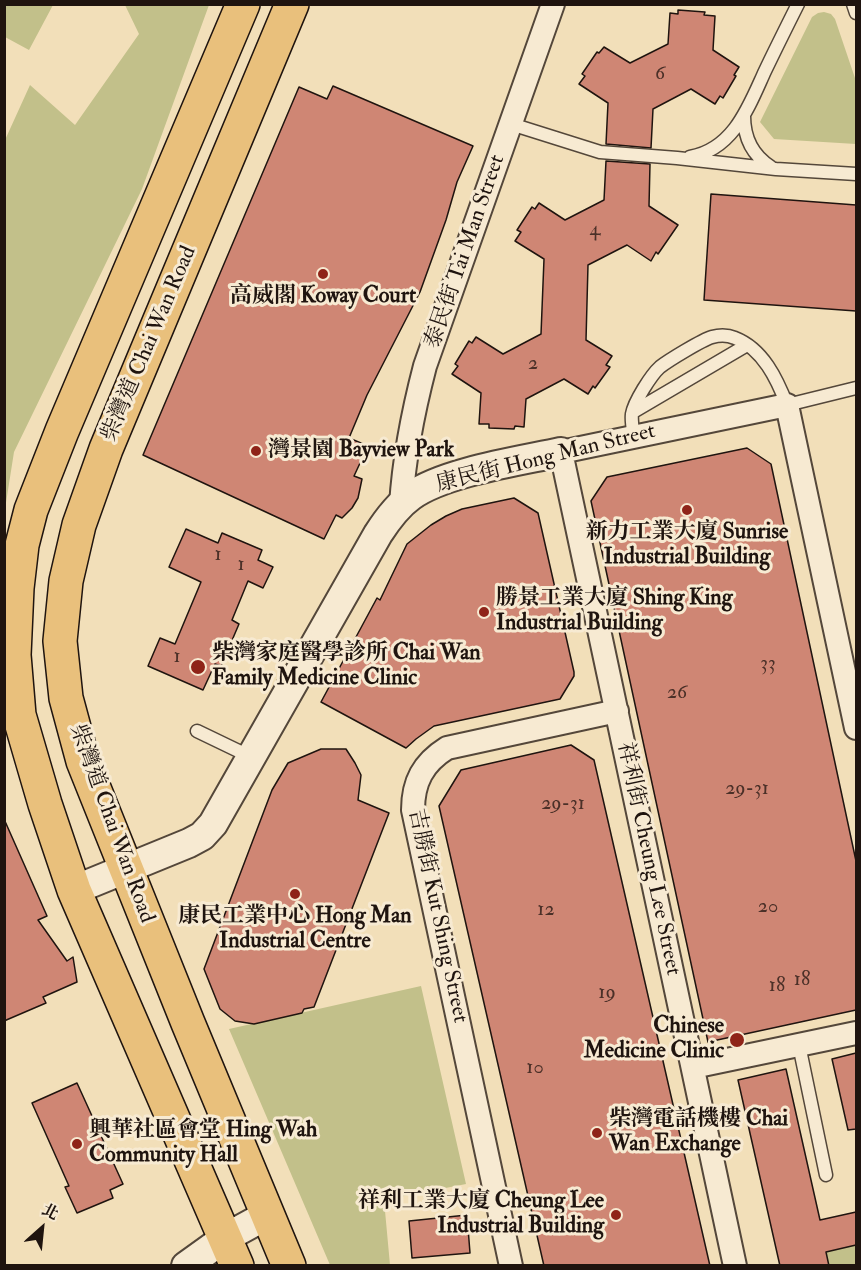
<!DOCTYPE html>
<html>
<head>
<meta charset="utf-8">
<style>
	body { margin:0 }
	#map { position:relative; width:861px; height:1270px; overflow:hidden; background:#f2dfb9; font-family:"IM FELL Double Pica","Noto Serif TC",serif }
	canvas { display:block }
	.frame { position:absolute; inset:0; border:6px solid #1f140f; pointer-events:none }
	.north { position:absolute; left:12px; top:1198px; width:60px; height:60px; -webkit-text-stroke:4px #f7ead2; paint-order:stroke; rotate:27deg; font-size:16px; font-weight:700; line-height:24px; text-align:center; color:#1f140f }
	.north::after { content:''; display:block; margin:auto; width:21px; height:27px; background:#1f140f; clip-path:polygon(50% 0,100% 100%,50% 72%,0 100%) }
</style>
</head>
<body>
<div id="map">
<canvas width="861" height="1270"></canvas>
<div class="frame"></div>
<div class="north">北</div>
</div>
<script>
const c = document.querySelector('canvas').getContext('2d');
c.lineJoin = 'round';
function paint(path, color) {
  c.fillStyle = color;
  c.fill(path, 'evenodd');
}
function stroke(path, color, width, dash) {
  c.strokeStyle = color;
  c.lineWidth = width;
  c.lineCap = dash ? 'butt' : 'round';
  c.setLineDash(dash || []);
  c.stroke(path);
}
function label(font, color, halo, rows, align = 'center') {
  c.font = font + ' "IM FELL Double Pica","Noto Serif TC",serif';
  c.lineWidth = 6;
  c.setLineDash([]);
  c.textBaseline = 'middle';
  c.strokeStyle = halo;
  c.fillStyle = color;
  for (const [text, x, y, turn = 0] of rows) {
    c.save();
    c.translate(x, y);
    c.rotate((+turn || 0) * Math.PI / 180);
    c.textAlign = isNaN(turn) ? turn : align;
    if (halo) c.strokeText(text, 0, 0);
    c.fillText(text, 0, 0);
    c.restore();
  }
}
const green = new Path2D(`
	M6,5H53L29,50L5,37Z
	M125,5H209L142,189L14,452L5,509V140L30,85L75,125L139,34Z
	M824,12L831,14L835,19L856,81V144L774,139L760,122L812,17L818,13Z
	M421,986L466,1184L384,1200L390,1265H330L229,1029Z
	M856,1245V1265H829L826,1252Z`);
const building = new Path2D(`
	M678,10L705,12L704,15L715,16L713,50L739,67L734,75L736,76L723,98L720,96L715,104L691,89L653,109L651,148L606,144L608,103L579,84L585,76L582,74L597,52L599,53L604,47L630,63L668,44L670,13L678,14Z
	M333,86L473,146L457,182L446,220L420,292L367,395L349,438L368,446L354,476L362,479L358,498L352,508L342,518L336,515L324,539L143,455L299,87L327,99Z
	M606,161L650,164L649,206L678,225L658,254L656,252L651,261L627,245L588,265L586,340L612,356L606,365L610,367L595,388L593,386L588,394L564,379L526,399L524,427L515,426L514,429L489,428V424H479L481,393L452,374L458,366L455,364L469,341L472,343L476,337L503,354L541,334L544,259L515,241L521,232L517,230L532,207L535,209L539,203L565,220L604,200Z
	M711,194L856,205V311L704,300Z
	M747,448L771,464L856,861V1010L708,1042L591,501L607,477Z
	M514,498L538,513L574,672V676L560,699L434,726L416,739L406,748L321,702L377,598L380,600L407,544L431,525L446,516L462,509Z
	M186,529L218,543L222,533L262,550L258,560L273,567L263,588L248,581L232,620L239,624L221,666L215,664L203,690L148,666L160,638L175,644L201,582L169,567Z
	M571,745L594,760L710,1266H544L439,806L461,770Z
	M321,749H346L355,763L361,775L358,800L389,813L314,1007L304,1009L302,1013L254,1024L235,1021L220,1009L204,969L272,790L288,763Z
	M4,819L47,916L38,920L67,961L73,957L77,982L43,997L46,1003L4,1021Z
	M856,1053V1129L848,1130L832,1059Z
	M786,1069L820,1220L856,1212V1245L826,1252L829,1266H780L738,1080Z
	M77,1083L123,1184L110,1190L113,1198L77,1213L65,1187L69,1186L32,1103Z
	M467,1215L470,1253L412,1258L409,1221Z`);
const service = new Path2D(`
	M853,4L856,13
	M744,116C744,138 752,155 771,167
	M511,124L600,152L677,158L776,169L856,174
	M690,157C734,149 749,106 765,71C776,48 787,26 798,4
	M633,412L747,345
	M634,437C633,430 631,421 632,414C634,402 651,375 660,367C669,360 702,340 712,337C719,335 728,335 735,338C763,349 777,379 787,405L856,388
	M197,731L251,757
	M799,1045L826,1175`);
const minor = new Path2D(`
	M401,505C404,458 413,412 425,366L553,4
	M693,1067L856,1033
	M511,1266L413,810C413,782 423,763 447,748L617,711
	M735,1266L561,452L787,405L856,728`);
const tertiary = new Path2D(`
	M74,890L189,843L202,836L213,824L378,534C387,520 397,506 411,496C444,472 520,461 561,452
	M186,1266L225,1238L267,1215`);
const primary = new Path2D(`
	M237,1266L74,890L45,804L19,715L14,655L17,588L22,545L31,510L62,431L243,4
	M289,1266L188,1023L83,761L66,698L60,641L66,581L79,525L106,449L292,4`);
const markers = [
	[323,274,6,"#8f2418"],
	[256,451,6,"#8f2418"],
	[687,510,6,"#8f2418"],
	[484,612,6,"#8f2418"],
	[198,667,8,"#8f2418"],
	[295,894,6,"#8f2418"],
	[737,1040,8,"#8f2418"],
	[597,1133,6,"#8f2418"],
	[77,1144,6,"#8f2418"],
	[616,1215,6,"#8f2418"]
];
const numberNames = [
	["6",660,75],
	["4",595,231],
	["2",533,365],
	["1",218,556],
	["1",241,566],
	["1",177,658],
	["33",768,665],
	["26",677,694],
	["29-31",747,790],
	["29-31",563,805],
	["20",768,908],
	["12",546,911],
	["18",802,981],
	["18",777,987],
	["19",607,994],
	["10",535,1069]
];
const streetNames = [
	["泰民街 Tai Man Street",466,252,-71],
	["柴灣道 Chai Wan Road",150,344,-67],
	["康民街 Hong Man Street",546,459,-14],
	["柴灣道 Chai Wan Road",111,824,70],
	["祥利街 Cheung Lee Street",648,859,78],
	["吉勝街 Kut Shing Street",437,916,78]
];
const poiNames = [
	["高威閣 Koway Court",323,297,"center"],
	["灣景園 Bayview Park",268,451],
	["新力工業大廈 Sunrise",687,533,"center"],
	["Industrial Building",687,558,"center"],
	["勝景工業大廈 Shing King",496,599],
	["Industrial Building",496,624],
	["柴灣家庭醫學診所 Chai Wan",212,654],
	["Family Medicine Clinic",212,679],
	["康民工業中心 Hong Man",295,917,"center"],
	["Industrial Centre",295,942,"center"],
	["Chinese",724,1027,"right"],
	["Medicine Clinic",724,1052,"right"],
	["柴灣電話機樓 Chai",609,1120],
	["Wan Exchange",609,1145],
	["興華社區會堂 Hing Wah",89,1131],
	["Community Hall",89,1156],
	["祥利工業大廈 Cheung Lee",604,1202,"right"],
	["Industrial Building",604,1227,"right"]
];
paint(green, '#c2c08a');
paint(building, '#cf8674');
stroke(building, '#1f140f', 1.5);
stroke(service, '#54473a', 15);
stroke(minor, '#54473a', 26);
stroke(tertiary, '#54473a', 32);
stroke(primary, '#1f140f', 36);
stroke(service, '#f7ead2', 12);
stroke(minor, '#f7ead2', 22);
stroke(tertiary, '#f7ead2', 28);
stroke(primary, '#e9c07c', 33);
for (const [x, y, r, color] of markers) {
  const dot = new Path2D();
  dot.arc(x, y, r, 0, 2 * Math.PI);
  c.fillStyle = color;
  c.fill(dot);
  stroke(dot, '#f7ead2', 2);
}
label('20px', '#4b3028', null, numberNames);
label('22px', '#1f140f', '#f7ead2', streetNames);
label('bold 22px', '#1f140f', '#f7ead2', poiNames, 'left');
</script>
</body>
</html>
